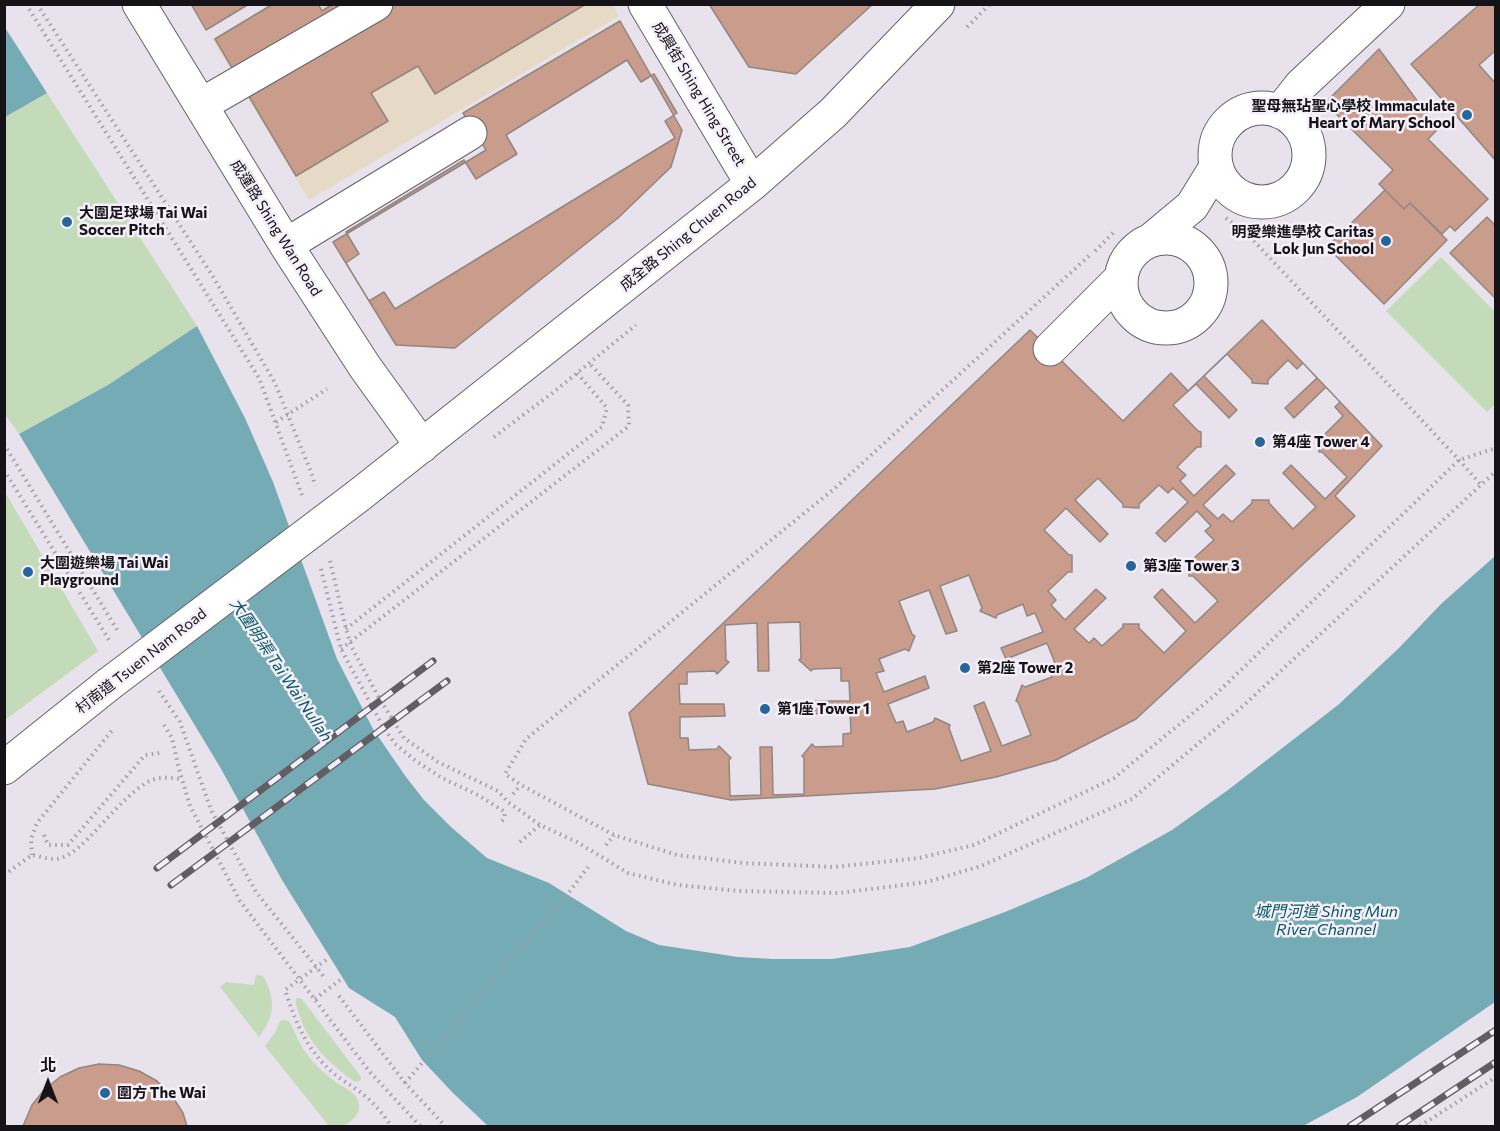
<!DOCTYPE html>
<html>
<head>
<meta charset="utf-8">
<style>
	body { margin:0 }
	#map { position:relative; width:1500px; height:1131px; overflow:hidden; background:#e8e2ec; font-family:Commissioner,"Noto Sans TC",sans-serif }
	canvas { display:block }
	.frame { position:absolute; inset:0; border:6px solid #151317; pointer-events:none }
	.north { position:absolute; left:18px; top:1053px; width:60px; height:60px; -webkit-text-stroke:4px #f5effa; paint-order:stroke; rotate:0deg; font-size:16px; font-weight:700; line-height:24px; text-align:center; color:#151317 }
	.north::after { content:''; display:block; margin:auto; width:21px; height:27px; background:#151317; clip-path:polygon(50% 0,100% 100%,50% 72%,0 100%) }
</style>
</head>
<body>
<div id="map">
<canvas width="1500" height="1131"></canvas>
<div class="frame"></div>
<div class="north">北</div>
</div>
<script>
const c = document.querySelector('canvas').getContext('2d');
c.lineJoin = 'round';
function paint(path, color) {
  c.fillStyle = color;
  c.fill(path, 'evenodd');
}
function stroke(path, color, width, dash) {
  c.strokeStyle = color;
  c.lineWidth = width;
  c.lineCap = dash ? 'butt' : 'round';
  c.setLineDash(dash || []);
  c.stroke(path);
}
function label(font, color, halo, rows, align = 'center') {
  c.font = font + ' Commissioner,"Noto Sans TC",sans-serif';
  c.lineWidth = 5;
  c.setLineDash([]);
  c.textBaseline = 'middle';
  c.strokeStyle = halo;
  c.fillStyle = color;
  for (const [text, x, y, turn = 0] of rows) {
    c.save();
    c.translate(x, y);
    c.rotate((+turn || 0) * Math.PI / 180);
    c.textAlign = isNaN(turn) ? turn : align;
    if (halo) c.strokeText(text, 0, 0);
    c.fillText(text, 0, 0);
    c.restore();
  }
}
const industrial = new Path2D(`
	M612,4L619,16L309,200L212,39L270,5Z`);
const green = new Path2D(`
	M47,93L197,326L108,385L19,434L4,413V117Z
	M1441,257L1495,312V404L1487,412L1386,311Z
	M5,492L98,651L5,720Z
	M256,975L263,976C276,999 275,1016 259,1037L220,987L226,982L254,985Z
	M296,998H299L302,999L361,1077L360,1081L355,1082C331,1065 309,1045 300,1017C298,1010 295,1005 296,998Z
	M282,1020L289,1021C293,1027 296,1035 299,1042C308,1057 319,1070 333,1080C342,1087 358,1092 359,1105C360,1115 352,1121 344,1126H329L265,1046L276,1031L279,1023Z`);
const water = new Path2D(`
	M4,26L47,93L5,117H4Z
	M197,326L245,418L273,482L337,659L373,729L406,777L424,800L451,827L487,858L549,883L626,931L659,945L738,957L773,959H832L910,947L1005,912L1086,878L1172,830L1228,790L1338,705L1399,648L1441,604L1495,556V1002L1357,1097L1303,1126H488L453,1093L422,1060L395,1017L349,988L282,880L220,767L19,434L108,385Z`);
const building = new Path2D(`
	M191,4H249L206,30Z
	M273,4H318L322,11L333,4H586L435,94L418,66L371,93L388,121L296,176L215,39Z
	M709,4H873L796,74L749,67Z
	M1480,4H1496V50L1479,65L1496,84V161L1411,64Z
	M620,21L682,130L671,167L618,218L455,348L396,345L333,242L486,150L463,113Z
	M1379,49L1438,129L1428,139L1488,199L1455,231L1450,226L1442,234L1410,203L1404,209L1379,184L1393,170L1325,103Z
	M627,60L641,82L654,74L677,113L665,121L675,138L395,309L384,292L369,301L346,263L359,254L346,232L464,160L476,179L517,154L506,135Z
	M1385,190L1404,209L1410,203L1447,240L1384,304L1327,247Z
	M1487,217L1496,226V299L1450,253Z
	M1262,320L1382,446L1335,496L1355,516L1136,719L1056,760L996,777L935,789L731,800L648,784L629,713L1030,330L1123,421L1171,373L1188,391Z
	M1227,354L1252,380V383L1268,384V380L1288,360L1297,369L1303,363L1317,378L1285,408L1294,418L1326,387L1340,402L1335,407L1343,416L1323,436L1320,435L1319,452H1322L1347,477L1325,499L1291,465L1283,473L1316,507L1293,529L1269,503V500H1252V503L1232,522L1223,514L1218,519L1203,505L1235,474L1226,465L1194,496L1180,481L1186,475L1177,467L1197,447H1201V432L1198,431L1173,405L1196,384L1229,418L1237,410L1204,376Z
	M1098,478L1123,504V507L1139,508V504L1159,485L1168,493L1173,488L1188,502L1156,533L1165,542L1197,511L1211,526L1205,531L1214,540L1193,559H1190L1189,576H1193L1218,601L1195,623L1162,589L1154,597L1186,631L1164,653L1139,628V624H1123V627L1102,646L1094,638L1089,643L1074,629L1106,598L1096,589L1065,620L1051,605L1056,600L1048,591L1068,572H1072V555H1069L1044,530L1066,508L1100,542L1108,534L1075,500Z
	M969,575L982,608L980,611L996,618L997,615L1023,604L1027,616L1035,613L1043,632L1001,648L1006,659L1047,643L1055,663L1047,666L1052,677L1025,687L1022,685L1016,701L1018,702L1031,735L1002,746L984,702L974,706L991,751L961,761L949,728L950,725L935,718L933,722L907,732L903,721L896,723L888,704L929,688L925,676L884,692L876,673L884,671L879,659L905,649L909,651L915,636L912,634L899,601L929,590L946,634L957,631L940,586Z
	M800,622L801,658L799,660L811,671L813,669L841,668V681H849L850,701H806V714L850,713L851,733L843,734V746L815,747L812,744L802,756L804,758V794L773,795L772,747H760L761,795L730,796L729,760L731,758L719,746L717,749L689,750L688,738H680V717L725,716L724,704H680L679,684H687V672L715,671L717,674L729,662L726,660L725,625L757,623L758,671H769L768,623Z
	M99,1064L119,1065L139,1071L157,1081L172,1096L183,1113L187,1126H23L32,1105L44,1090L60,1077L79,1068Z
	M99,1064L119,1065L139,1071L157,1081L172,1096L183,1113L187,1126H23L32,1105L44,1090L60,1077L79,1068Z
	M99,1064L119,1065L139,1071L157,1081L172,1096L183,1113L187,1126H23L32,1105L44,1090L60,1077L79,1068Z`);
const path = new Path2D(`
	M26,4L259,378L302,495
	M37,4L212,275L275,383L313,477L315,486
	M967,27L990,4
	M1226,218L1253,240L1459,460L1481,485
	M1095,251L1115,231
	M1089,256L834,489L526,739L505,774L521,785L614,835L677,855L743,863L834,867L919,858L974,845L1114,778L1215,695L1459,460L1496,448
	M276,422L327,389
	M494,437L555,391L636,325
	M4,444L119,633
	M4,470L109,640
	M330,561L346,629L352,648L378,696L404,738L438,762L498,791L508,802L540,825L577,842L628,873L678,885L739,891L838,893L927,882L981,866L1132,799L1243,706L1496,471
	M321,569L341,649L382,725L395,744L416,761L442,778L478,795L505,812L504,819L500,823
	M346,629L602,427L607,408L577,373
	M341,649L629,426L628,405L589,363
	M159,691L180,722L211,810L256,892L325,978
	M164,725L172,738L179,769L190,806L240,901L369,1071L420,1126
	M513,794L521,785
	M44,835L48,845H68L145,755L160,753
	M520,842L540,825
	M606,845L614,835
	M32,855L31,839L37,823L114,728
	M4,875L32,855C39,856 47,859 55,859C83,859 121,790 155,779C163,777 173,778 182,779
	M326,960L285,990C296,1023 306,1049 333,1073C343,1081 354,1087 364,1095C374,1103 384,1115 391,1126
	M339,996L405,1083L445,1126
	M315,999L340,980
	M405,1083L570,891L588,867
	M1420,1126L1496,1077`);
const minor = new Path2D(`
	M139,4L286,245L365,367L422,446
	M645,4L752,184
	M201,105L376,4
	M1215 155a47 47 0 1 1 94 0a47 47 0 1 1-94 0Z
	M1280,112L1301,85L1388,4
	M1121 283a45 45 0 1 1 90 0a45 45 0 1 1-90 0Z
	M1150,241L1192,206L1216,167
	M286,245L470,133
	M1050,349L1121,278
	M358,496L752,184L833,113L938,4
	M4,768L109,684`);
const rail = new Path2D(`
	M157,868L433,661
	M171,885L447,681
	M1350,1126L1496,1030
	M1399,1126L1496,1062`);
const minorBridge = new Path2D(`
	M109,684L358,496`);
const markers = [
	[1467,115,6,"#26669c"],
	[67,222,6,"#26669c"],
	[1386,241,6,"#26669c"],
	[1260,442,6,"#26669c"],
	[1131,566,6,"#26669c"],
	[28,572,6,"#26669c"],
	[965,668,6,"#26669c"],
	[765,709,6,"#26669c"],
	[105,1093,6,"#26669c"]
];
const streetNames = [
	["成興街 Shing Hing Street",699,94,59],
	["成運路 Shing Wan Road",276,228,58],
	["成全路 Shing Chuen Road",688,234,-39],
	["村南道 Tsuen Nam Road",141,661,-38]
];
const poiNames = [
	["聖母無玷聖心學校 Immaculate",1455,106,"right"],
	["Heart of Mary School",1455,123,"right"],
	["大圍足球場 Tai Wai",79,213],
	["Soccer Pitch",79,230],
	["明愛樂進學校 Caritas",1374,232,"right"],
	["Lok Jun School",1374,249,"right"],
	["第4座 Tower 4",1272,442],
	["大圍遊樂場 Tai Wai",40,563],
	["Playground",40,580],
	["第3座 Tower 3",1143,566],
	["第2座 Tower 2",977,668],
	["第1座 Tower 1",777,709],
	["圍方 The Wai",117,1093]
];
const waterNames = [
	["大圍明渠 Tai Wai Nullah",281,670,56],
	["城門河道 Shing Mun",1326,912],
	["River Channel",1326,930]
];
paint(industrial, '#e6d9c5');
paint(green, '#c4dbba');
paint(water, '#74abb4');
paint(building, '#c99c8b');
stroke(building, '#928681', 1.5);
stroke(minor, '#67616b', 35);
stroke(path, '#a19ca4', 4, [1.5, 4.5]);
stroke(minor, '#fff', 33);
stroke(rail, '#615d63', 7);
stroke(rail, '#f5effa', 4.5, [14]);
stroke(minorBridge, '#67616b', 35, []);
stroke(minorBridge, '#fff', 33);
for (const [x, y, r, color] of markers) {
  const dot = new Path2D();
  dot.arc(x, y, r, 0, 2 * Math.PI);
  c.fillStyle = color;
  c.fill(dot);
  stroke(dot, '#f5effa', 2);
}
label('15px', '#151317', '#f5effa', streetNames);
label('bold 15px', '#151317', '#f5effa', poiNames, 'left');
label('italic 16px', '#065963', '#f5effa', waterNames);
</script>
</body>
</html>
